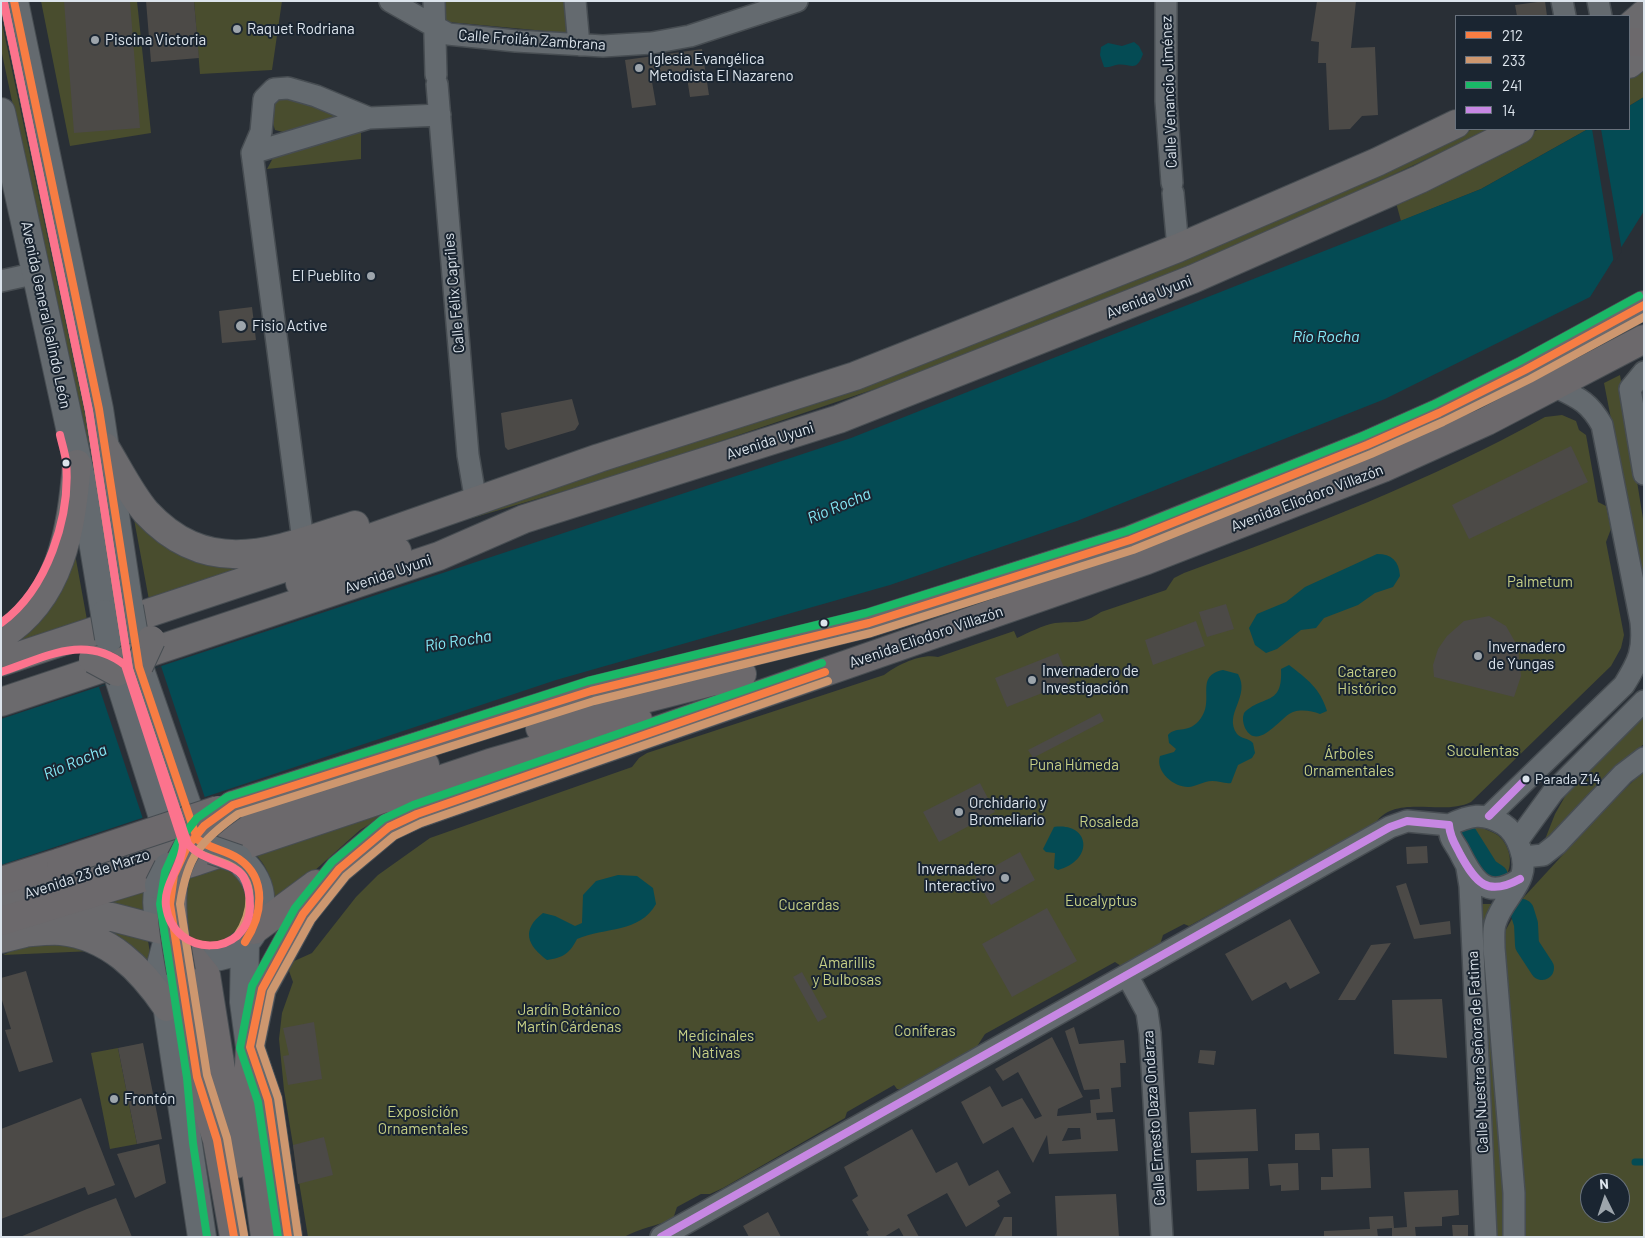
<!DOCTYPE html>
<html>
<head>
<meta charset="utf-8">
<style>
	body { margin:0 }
	#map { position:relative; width:1645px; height:1238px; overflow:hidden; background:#292f36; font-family:Barlow,sans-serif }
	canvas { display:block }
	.frame { position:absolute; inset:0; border:2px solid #dce4ec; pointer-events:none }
	.legend { position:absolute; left:1455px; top:15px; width:175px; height:115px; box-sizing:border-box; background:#1a2531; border:1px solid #68717c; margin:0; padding:6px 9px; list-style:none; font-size:15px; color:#dce4ec }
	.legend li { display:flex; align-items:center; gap:10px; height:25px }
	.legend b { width:25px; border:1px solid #68717c }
	.north { position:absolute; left:1580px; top:1173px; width:50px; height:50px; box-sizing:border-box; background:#1a2531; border:1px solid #68717c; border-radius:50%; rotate:356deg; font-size:14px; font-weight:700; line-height:20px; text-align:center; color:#dce4ec }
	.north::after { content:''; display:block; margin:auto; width:18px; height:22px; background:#9da5ac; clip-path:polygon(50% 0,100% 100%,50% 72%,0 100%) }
</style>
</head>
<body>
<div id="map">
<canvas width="1645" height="1238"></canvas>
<div class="frame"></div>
<ul class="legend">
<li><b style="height:6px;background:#f77d43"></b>212</li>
<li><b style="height:6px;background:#cd976f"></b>233</li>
<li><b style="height:6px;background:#1ab867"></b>241</li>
<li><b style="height:6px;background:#c787e3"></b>14</li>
</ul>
<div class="north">N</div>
</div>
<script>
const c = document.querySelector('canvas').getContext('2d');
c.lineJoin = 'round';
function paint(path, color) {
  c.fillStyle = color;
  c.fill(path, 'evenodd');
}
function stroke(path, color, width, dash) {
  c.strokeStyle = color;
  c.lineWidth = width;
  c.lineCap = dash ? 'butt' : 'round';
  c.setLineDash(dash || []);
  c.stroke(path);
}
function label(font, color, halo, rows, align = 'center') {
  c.font = font + ' Barlow,sans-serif';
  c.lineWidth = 4;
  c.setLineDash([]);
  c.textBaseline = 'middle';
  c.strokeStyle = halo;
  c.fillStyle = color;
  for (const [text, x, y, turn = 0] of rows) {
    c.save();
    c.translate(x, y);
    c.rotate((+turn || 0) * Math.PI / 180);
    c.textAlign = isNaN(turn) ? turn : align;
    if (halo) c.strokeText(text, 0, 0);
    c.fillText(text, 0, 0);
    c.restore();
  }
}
const green = new Path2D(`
	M41,1H137L151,133L70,146Z
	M194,1H282L272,70L200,74Z
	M442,1H570L571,32L567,33L448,22L443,20Z
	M1,18L92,447L104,536L1,49Z
	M1644,65V97L1629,106V75Z
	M279,96L294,98L347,118L287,133L275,130L271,117V102Z
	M361,129V159L267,169L273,158Z
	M1473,129H1491L1238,247L925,372L635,470L418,534L1406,160Z
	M1539,129H1588L1481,189L1401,221L1395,199L1456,174Z
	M1620,375L1644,525V589L1604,383Z
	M1562,415L1576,421L1579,430L1586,435L1598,502L1606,506L1611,529L1606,542L1624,635L1621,648L1611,666L1471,802C1441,817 1395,792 1374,825L1189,926L1184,924L1163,935L1158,951L1121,966L1115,962L985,1034L974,1051L911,1091L897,1089L894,1085L847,1112L845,1118L723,1188L710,1194H701L677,1207L673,1219C656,1226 640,1228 624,1237H308L284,1090L279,1039L282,1013L293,982L289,971L292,962L312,953L356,897L378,875L430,838L632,767L639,758L647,753L884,675C897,665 921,653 938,657L1014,631L1017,638C1028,633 1043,625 1055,623C1075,621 1082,625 1101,612L1166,590L1174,578L1184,573C1307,528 1430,481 1545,417Z
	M131,503L150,528L281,557L149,600Z
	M73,543L87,620L1,650Z
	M1644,709V744L1601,780L1580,806L1544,842L1555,814L1575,779Z
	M1644,771V1237H1523L1522,1151L1503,935L1524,897L1615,798ZM1590,1183H1620V1213H1590Z
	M401,805L360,830L275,906C273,885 270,869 255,854Z
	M1477,826C1483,828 1490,831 1496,834C1510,843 1515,866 1504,878L1487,879L1458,830Z
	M200,864C242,871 246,874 247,917C228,941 220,950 189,940L169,891Z
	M145,889L147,920L82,909Z
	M1476,904H1494L1498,1096L1506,1237H1496Z
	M98,922L147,934L152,966L103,934Z
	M55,943L93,951L3,955L20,947Z
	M118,1048L137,1144L110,1149L91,1053Z`);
const water = new Path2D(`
	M1134,42L1139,46L1143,54C1136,74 1130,62 1116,65C1111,66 1109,68 1104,67L1100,55L1101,47L1108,43L1122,46Z
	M1644,97V211L1590,297L1385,399L1077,521L890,585L556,680L1,865V719L851,438L1481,189L1588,129H1629V106Z
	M1377,554C1392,554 1399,561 1400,576L1393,587L1375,593L1358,605L1324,618L1316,628L1301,630L1277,649L1266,653L1255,645L1249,628L1257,614L1286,602L1305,587Z
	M1289,665C1307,679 1320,688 1327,711L1320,714C1312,711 1302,709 1293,712C1282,715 1258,753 1245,728C1243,723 1242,718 1244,713C1263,694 1283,707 1281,669Z
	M1223,670L1238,674C1251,697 1223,714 1237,734C1241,739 1249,738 1253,743L1255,753L1252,758L1238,765L1231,783C1225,784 1219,781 1212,781C1203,781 1196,787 1188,787C1174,787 1155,772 1160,756L1174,752L1176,749L1169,743L1168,735C1177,725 1189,735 1201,718C1215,699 1194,676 1223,670Z
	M1054,827C1090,822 1095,860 1058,870L1054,868L1055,853L1046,852L1043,849Z
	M618,875L637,876L653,888L656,904C640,933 605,927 577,939C570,953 563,958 547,960C527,945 521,930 543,913L555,916L575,926L582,923L583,895L596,881Z`);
const pier = new Path2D(`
	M1592,129H1601L1622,251L1614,263Z
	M161,666L205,798L143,819L99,687Z`);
const stream = new Path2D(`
	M1635,1162H1644`);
const canal = new Path2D(`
	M1465,835L1487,870L1496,876
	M1522,911L1526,924L1527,945L1542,968`);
const building = new Path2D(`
	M64,1H130L140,128L74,133Z
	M146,1H194L199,58L151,62Z
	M1317,1H1356L1351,48L1375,47L1378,115L1362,116L1350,129L1329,130L1326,63H1318L1319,42L1311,41Z
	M1545,1L1547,16H1517L1515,5Z
	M702,49L709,95L690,97L686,71L651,76L656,105L632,108L625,60Z
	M252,307L256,340L222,343L219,311Z
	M572,399L579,424L575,430L508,450L505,447L501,413Z
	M1571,446L1588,482L1469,539L1452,505Z
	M1226,604L1234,629L1207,637L1199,612Z
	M1489,616L1506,626L1518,647L1521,676L1514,697L1434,677L1433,665L1438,649L1447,636L1464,621Z
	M1196,621L1205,646L1153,665L1145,640Z
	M1058,653L1070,682L1007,707L995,678Z
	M1100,713L1104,721L1033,758L1028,750Z
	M980,783L995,812L939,842L923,812Z
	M1427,846L1428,863L1407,864L1406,847Z
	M1020,852L1035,880L991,905L975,877Z
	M1406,883L1420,925L1450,921L1451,934L1414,939L1396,886Z
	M1047,908L1077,961L1012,997L982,944Z
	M1290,919L1320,973L1290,989L1286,982L1252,1001L1225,954Z
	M1391,943L1355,1000H1338L1371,945Z
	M26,971L53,1062L19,1072L5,1030L11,1029L1,997V978Z
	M802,972L827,1017L818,1022L793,977Z
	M1442,999L1447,1058L1394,1054L1392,1000Z
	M314,1022L322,1079L288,1085L283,1056L289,1055L283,1028Z
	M1074,1027L1079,1044L1124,1040L1126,1063H1120L1121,1087L1111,1088L1113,1112L1096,1113L1097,1120L1115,1119L1118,1151L1049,1154L1047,1135L1033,1163L1013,1127L983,1144L961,1102L990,1086L1002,1107L1022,1098L1035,1119L1042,1116L1018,1072L1003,1081L995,1069L1052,1037L1083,1097L1058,1109L1057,1116L1091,1113L1090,1100L1100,1099L1099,1089L1084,1090L1065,1031ZM1068,1128H1080L1081,1139L1062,1141Z
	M143,1043L162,1139L137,1144L118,1048Z
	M1200,1050L1216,1051L1214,1065L1198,1063Z
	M81,1098L115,1185L88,1195L85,1187L1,1219V1129Z
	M1256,1109L1258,1151L1191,1153L1189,1112Z
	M912,1129L936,1173L957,1162L969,1186L998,1170L1011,1193L997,1201L1000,1206L966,1227L947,1193L907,1215L919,1237H904L899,1228L884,1237H869L866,1232L869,1230L852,1200L858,1196L844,1167Z
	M1319,1133L1320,1150H1295V1134Z
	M324,1137L333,1175L298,1184L293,1145Z
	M159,1144L166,1183L135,1198L117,1154Z
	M1369,1148L1371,1188L1321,1190V1177H1333L1332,1149Z
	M1248,1158L1249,1189L1197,1191L1196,1160Z
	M1298,1163L1299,1190L1281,1191V1185L1270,1186L1268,1164Z
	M1458,1190L1459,1215L1442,1217V1226L1415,1227L1416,1237H1392V1228L1377,1229L1378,1237H1324V1231L1370,1229L1369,1217L1393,1216L1394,1228L1407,1227L1404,1192Z
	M1116,1194L1119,1237H1057L1055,1196Z
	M116,1198L132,1237H20L87,1209Z
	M768,1212L781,1237H749L743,1226Z
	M1004,1217H1012V1237H994Z
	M1452,1225H1468V1237H1453Z`);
const street = new Path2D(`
	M390,1L448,34L516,41L603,46L652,43L690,36L797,1
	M434,1L436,75
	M575,1L579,45
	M1166,1V101L1172,183
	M1562,1L1565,16
	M1598,1L1601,16
	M437,84L468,455L476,502
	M252,153L369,118
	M1173,193L1178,248
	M1,281L37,273
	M1644,372L1630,389L1644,474
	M303,541L252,153L261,132L264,99L274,89L288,88L316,96L369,118L440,115
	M1489,816L1624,685C1639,661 1644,650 1641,622L1602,425C1589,402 1579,398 1556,387
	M1449,825C1470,815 1483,812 1503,824C1511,829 1517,839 1520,848C1533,883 1503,895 1495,924C1493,931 1494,940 1494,948L1514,1193V1237
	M1449,825C1449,840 1454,841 1460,853C1474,881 1487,901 1520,879
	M1518,840L1553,792L1644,701
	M1524,857L1543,855L1557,844L1623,774L1644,758
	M1467,868L1470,886L1486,1237
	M1127,975L1147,1012L1150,1033L1162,1237
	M661,1237L1390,827L1407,821L1449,825`);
const secondary = new Path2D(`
	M14,1L99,409L129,607
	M1,112L87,505L105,614
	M139,667L199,840
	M117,672L173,849
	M159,885C142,971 255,983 260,905C262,887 252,871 238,859
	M168,939L161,965L202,1237
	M245,942L244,1002L250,1047L268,1100L288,1237`);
const primary = new Path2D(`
	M1629,27L1644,14
	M1629,64L1644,52
	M105,447C118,468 130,493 146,512C211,582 279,549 355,525
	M300,583L397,551
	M1,636C62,598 71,529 77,464
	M1,662L296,564L599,458L855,376L1178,248L1377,162L1456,124
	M1,702L439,556L524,519L839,419L1193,279L1420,179L1520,129
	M1,902L173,846
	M22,933C35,932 48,930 61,931C109,936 141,969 167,1007
	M1,939L95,916L112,917L162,930`);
const highway = new Path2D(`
	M1629,42H1644
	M540,728L593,712L742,674
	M233,805L591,691L869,623L1130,540L1367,445L1439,413L1525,370L1644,305
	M197,839L425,765
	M1,881L61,862
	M1,921L197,861L490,763L638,720
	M254,930L316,884
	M189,954L206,975L236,1164
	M181,972L197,1077L217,1140L234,1237
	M265,1237L247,1103L250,1047L262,989L303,914L339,869L389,827L417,814L1147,560L1383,468L1487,421L1644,339`);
const secondaryBridge = new Path2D(`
	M129,607L133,630
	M105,614L109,638
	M212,850L238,859
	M159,885L168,867`);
const primaryBridge = new Path2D(`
	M93,659L117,672
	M139,666L151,640`);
const highwayBridge = new Path2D(`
	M61,862L218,810
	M181,972C167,894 161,854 233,805`);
const bus1 = new Path2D(`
	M14,1L99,409L139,667L197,839C210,849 226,850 239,859C268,879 262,916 245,942
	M234,1237L217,1140L197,1077L170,904L174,875L187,847L204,826L233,805L591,691L869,623L1130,540L1367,445L1439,413L1525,370L1644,305
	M288,1237L268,1100L250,1047L262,989L303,914L339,869L389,827L417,814L825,672`);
const bus2 = new Path2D(`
	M4,3L89,411L129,669L188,844C199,857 215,858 229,865C259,879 251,915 237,936
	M244,1235L227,1138L207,1075L180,904C187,857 200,841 238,814L594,701L871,633L1133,550L1371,454L1443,422L1530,379L1644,317
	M298,1236L278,1098L260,1046L271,992L311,920L346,876L394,836L421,823L828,681`);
const bus3 = new Path2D(`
	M207,1237L193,1143L187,1078L160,904L165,872L179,841L197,818L227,797L588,681L866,613L1127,531L1363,436L1435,404L1520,361L1639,296
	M278,1237L258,1102L240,1048L252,986L295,908L332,862L383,819L413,805L822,663`);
const bus4 = new Path2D(`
	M1489,816L1527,778
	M1449,825C1450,837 1455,844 1460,854C1476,883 1487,897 1520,879
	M661,1237L1390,827L1407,821L1449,825`);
const bus5 = new Path2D(`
	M1,623C47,590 71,517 66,461C65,453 62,444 60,435
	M1,672C44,658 84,633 125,665L183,844C183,865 163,884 166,906C173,959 249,958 250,906C250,896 248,885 243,876C233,862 203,862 188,844L129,669L89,411L4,3`);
const markers = [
	[237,29,5,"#9da5ac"],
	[95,40,5,"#9da5ac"],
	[639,68,5,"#9da5ac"],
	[371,276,5,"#9da5ac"],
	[241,326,6,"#9da5ac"],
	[66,463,4.5,"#dce4ec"],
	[824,623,4.5,"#dce4ec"],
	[1478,656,5,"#9da5ac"],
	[1032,680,5,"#9da5ac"],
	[1526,779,4.5,"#dce4ec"],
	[959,812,5,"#9da5ac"],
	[1005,878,5,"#9da5ac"],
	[114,1099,5,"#9da5ac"]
];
const busNames = [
	["Parada Z14",1535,779]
];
const poiNames = [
	["Raquet Rodriana",247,29],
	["Piscina Victoria",105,40],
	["Iglesia Evangélica",649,59],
	["Metodista El Nazareno",649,76],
	["El Pueblito",361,276,"right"],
	["Fisio Active",252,326],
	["Invernadero",1488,647],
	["de Yungas",1488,664],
	["Invernadero de",1042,671],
	["Investigación",1042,688],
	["Orchidario y",969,803],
	["Bromeliario",969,820],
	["Invernadero",995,869,"right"],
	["Interactivo",995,886,"right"],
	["Frontón",124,1099]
];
const streetNames = [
	["Calle Froilán Zambrana",532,40,4],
	["Calle Venancio Jiménez",1169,92,-92],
	["Calle Félix Capriles",454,293,-95],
	["Avenida Uyuni",1149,297,-22],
	["Avenida General Galindo León",46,315,78],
	["Avenida Uyuni",770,441,-18],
	["Avenida Eliodoro Villazón",1307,498,-21],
	["Avenida Uyuni",388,574,-19],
	["Avenida Eliodoro Villazón",926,637,-19],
	["Avenida 23 de Marzo",87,874,-18],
	["Calle Nuestra Señora de Fatima",1478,1052,-93],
	["Calle Ernesto Daza Ondarza",1154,1118,-94]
];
const parkNames = [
	["Palmetum",1540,582],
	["Cactareo",1367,672],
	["Histórico",1367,689],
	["Suculentas",1483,751],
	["Árboles",1349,754],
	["Ornamentales",1349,771],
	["Puna Húmeda",1074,765],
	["Rosaleda",1109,822],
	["Eucalyptus",1101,901],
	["Cucardas",809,905],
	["Amarillis",847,963],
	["y Bulbosas",847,980],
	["Jardín Botánico",569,1010],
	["Martín Cárdenas",569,1027],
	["Coníferas",925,1031],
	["Medicinales",716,1036],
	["Nativas",716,1053],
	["Exposición",423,1112],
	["Ornamentales",423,1129]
];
const waterNames = [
	["Río Rocha",1326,337],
	["Río Rocha",839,506,-23],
	["Río Rocha",458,641,-9],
	["Río Rocha",75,762,-23]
];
paint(green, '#494d2e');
paint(water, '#044b54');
paint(pier, '#292f36');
stroke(stream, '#044b54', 7);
stroke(canal, '#044b54', 24);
paint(building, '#4c4a47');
stroke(street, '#474d52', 24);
stroke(secondary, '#474d52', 30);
stroke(primary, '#474d52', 30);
stroke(highway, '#474d52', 30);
stroke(street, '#646a6f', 21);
stroke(secondary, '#646a6f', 28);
stroke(primary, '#6b6a6d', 28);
stroke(highway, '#6c696c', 28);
stroke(secondaryBridge, '#474d52', 30, []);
stroke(primaryBridge, '#474d52', 30, []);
stroke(highwayBridge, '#474d52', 30, []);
stroke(secondaryBridge, '#646a6f', 28);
stroke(primaryBridge, '#6b6a6d', 28);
stroke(highwayBridge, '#6c696c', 28);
stroke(bus1, '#f77d43', 8);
stroke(bus2, '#cd976f', 8);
stroke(bus3, '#1ab867', 8);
stroke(bus4, '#c787e3', 8);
stroke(bus5, '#fc738d', 8);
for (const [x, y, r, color] of markers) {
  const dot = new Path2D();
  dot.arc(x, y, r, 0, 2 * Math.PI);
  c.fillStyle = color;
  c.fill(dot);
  stroke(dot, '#1a2531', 2);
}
label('14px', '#dce4ec', '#1a2531', busNames, 'left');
label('15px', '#dce4ec', '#1a2531', poiNames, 'left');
label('15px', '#dce4ec', '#1a2531', streetNames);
label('15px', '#c7d086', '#1a2531', parkNames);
label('italic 16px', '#87ecfa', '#1a2531', waterNames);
</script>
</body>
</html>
